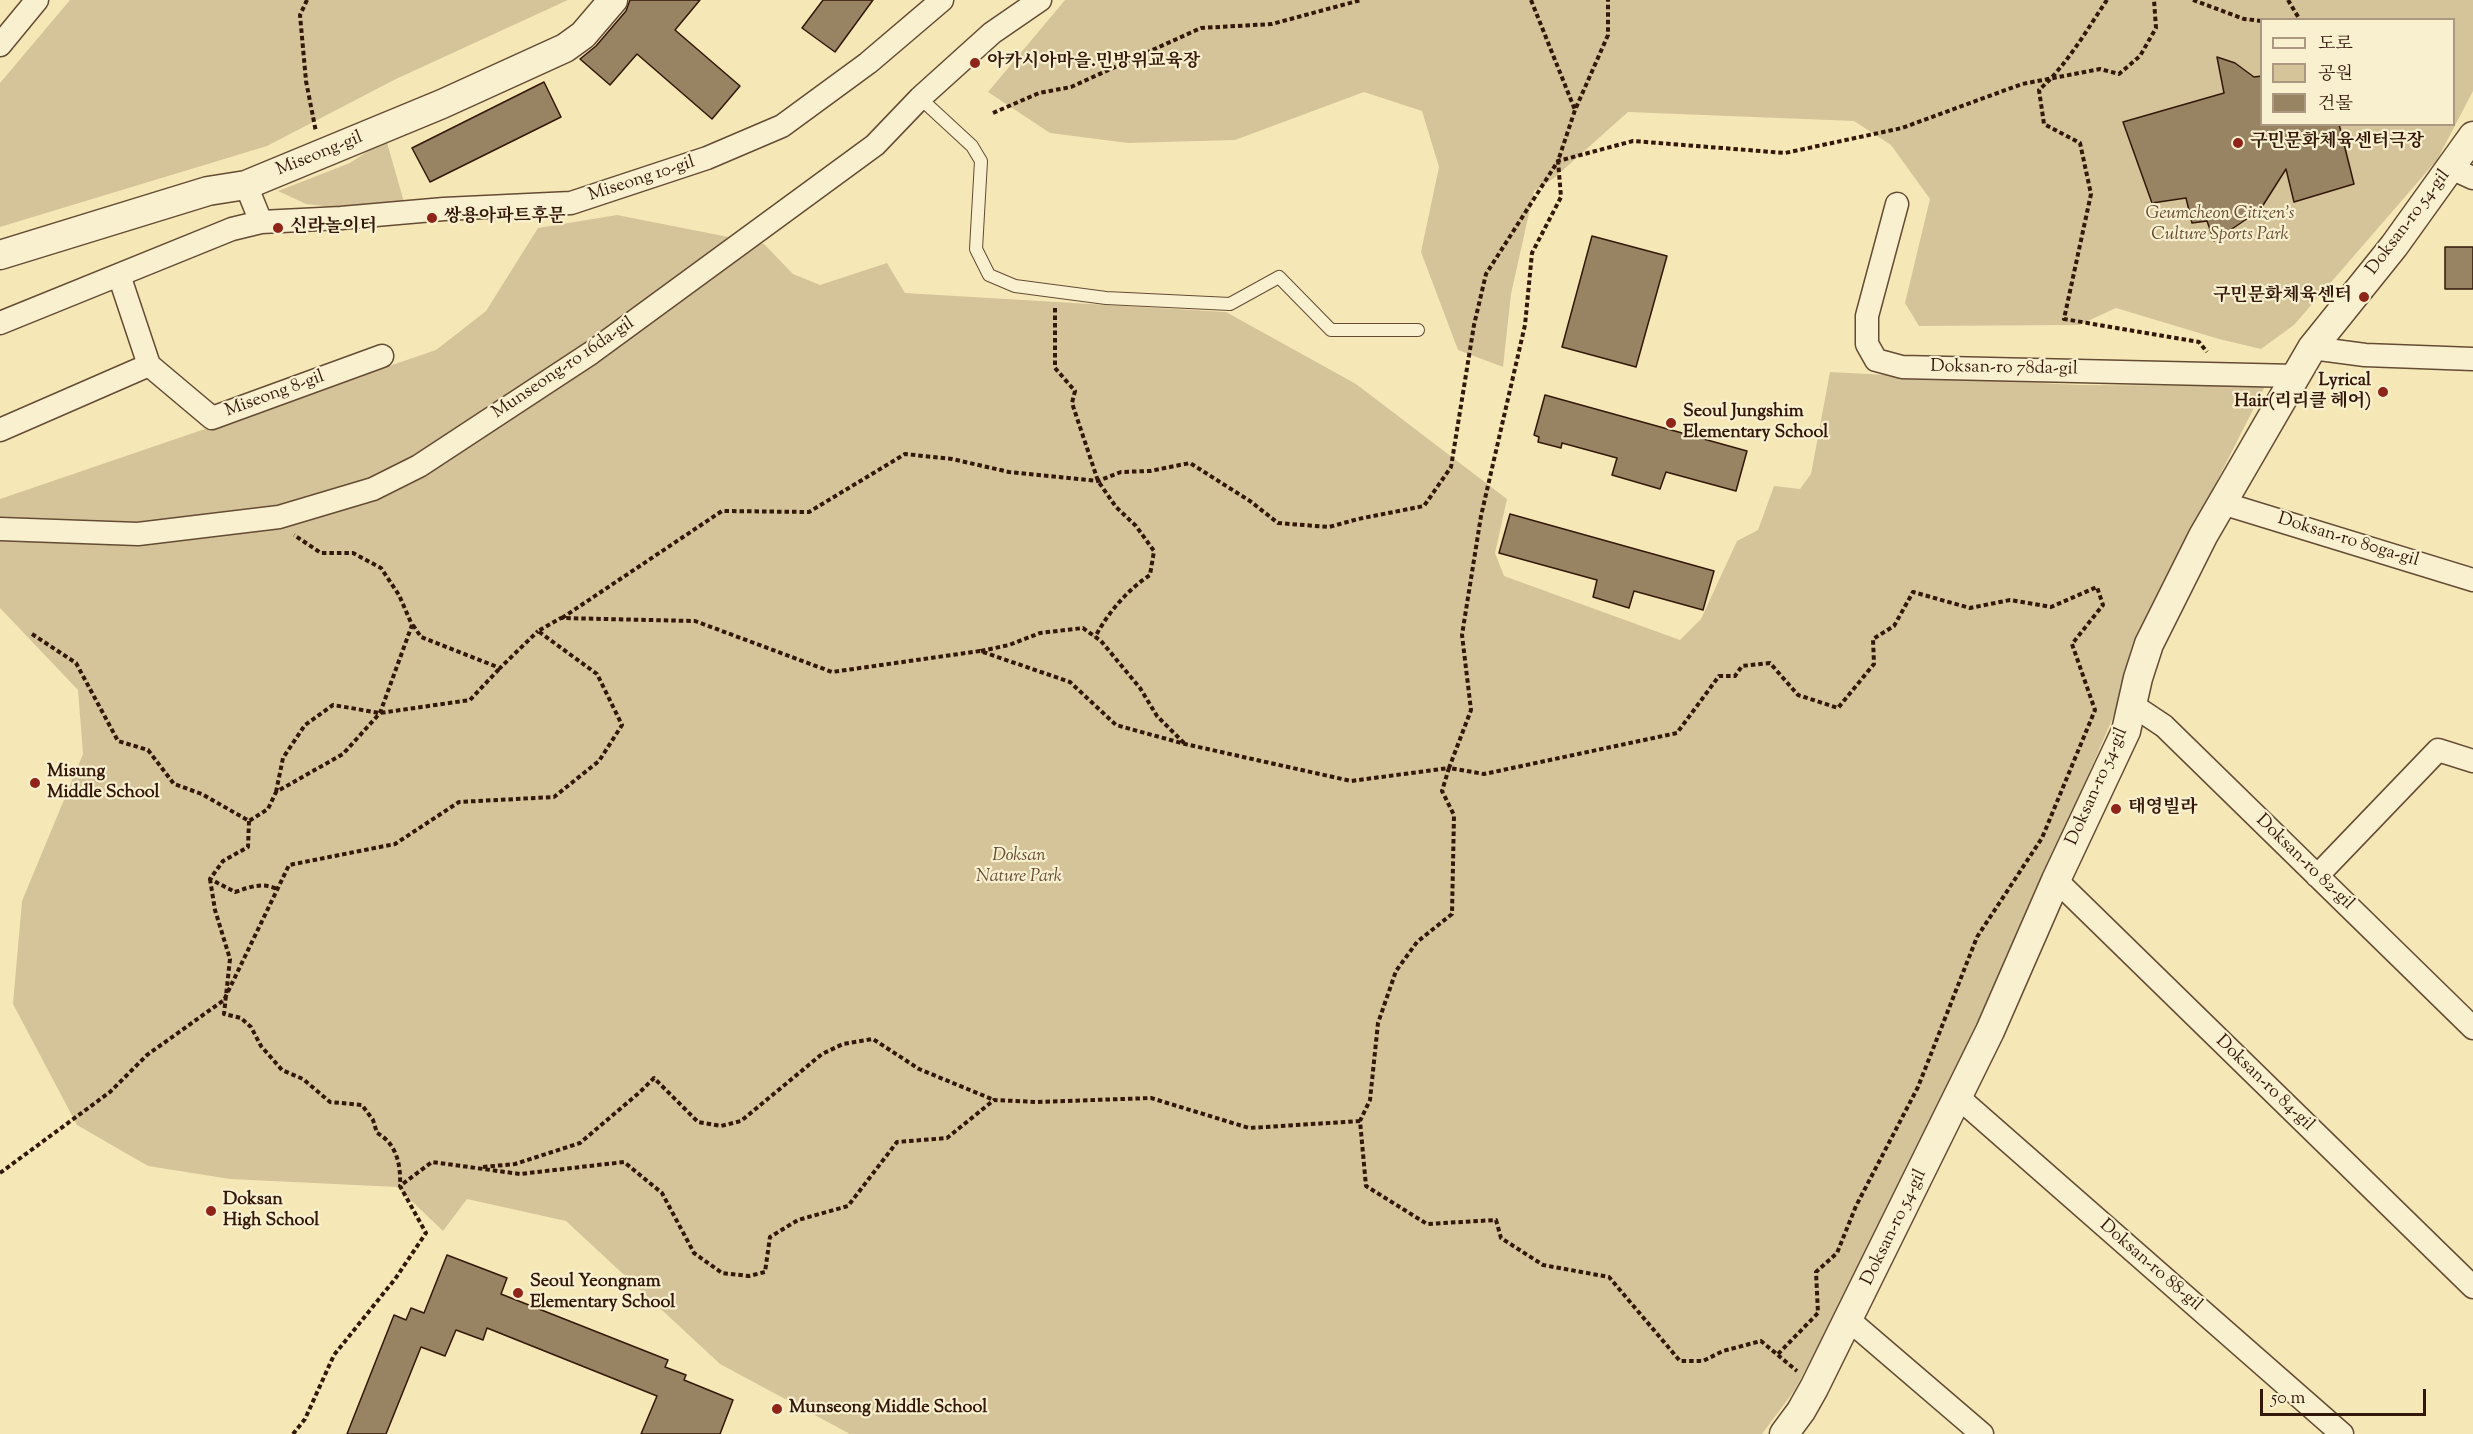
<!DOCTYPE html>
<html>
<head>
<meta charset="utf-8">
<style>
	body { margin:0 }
	#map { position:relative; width:2473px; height:1434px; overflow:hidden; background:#f6e8b6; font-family:"Sorts Mill Goudy","Noto Serif KR",serif }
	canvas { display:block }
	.legend { position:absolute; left:2260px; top:18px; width:195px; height:108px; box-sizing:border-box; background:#f9f0d0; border:2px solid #aa9980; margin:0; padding:8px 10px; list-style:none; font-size:18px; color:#331709 }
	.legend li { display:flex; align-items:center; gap:12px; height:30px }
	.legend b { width:30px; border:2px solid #aa9980 }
	.scale { position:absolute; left:2260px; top:1389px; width:166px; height:27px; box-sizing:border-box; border:3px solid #331709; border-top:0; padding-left:8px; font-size:18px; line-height:21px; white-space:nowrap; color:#331709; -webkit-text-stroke:4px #f9f0d0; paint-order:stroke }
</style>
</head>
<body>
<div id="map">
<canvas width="2473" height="1434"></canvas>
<ul class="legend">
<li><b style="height:8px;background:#f9f0d0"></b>도로</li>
<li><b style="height:16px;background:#d5c499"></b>공원</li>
<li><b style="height:16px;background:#988463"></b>건물</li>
</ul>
<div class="scale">50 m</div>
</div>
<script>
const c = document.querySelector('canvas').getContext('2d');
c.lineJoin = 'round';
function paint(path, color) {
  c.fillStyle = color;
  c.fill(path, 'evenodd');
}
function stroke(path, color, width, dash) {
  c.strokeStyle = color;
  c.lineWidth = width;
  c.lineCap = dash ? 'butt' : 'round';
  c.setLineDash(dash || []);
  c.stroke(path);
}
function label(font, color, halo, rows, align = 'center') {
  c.font = font + ' "Sorts Mill Goudy","Noto Serif KR",serif';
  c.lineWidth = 4.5;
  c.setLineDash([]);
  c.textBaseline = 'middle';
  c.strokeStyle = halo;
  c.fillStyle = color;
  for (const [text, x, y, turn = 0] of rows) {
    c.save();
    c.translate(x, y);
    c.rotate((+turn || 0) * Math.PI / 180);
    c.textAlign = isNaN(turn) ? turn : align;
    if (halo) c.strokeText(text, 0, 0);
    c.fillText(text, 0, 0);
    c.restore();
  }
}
const green = new Path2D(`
	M70,0H568L396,79L267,146L0,227V83Z
	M1065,0H2473V91L2437,160L2294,325L2261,349L2219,339L2116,308L2079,325L1919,326L1905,303L1930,199L1891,145L1854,121L1628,112L1554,178L1534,191L1511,294L1503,367L1458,350L1421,252L1439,167L1422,111L1364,92L1235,140L1128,143L1050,133L988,92ZM2262,20H2454V124H2262Z
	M386,139L404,202L360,210L306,204L278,191L350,163Z
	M617,215L764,244L793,274L820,285L887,263L905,293L1226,312L1356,384L1507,499L1495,553L1504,576L1680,640L1701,619L1737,541L1758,530L1774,486L1800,489L1811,474L1830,372L2079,385L2265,386L2142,629L2120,701L1987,1011L1823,1338L1794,1391L1762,1434H850L720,1364L566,1221L467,1199L443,1231L397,1187L230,1179L148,1166L77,1125L13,1004L22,901L83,754L78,690L0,608V499L436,350L486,311L538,228Z`);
const building = new Path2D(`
	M630,0H700L675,30L740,86L712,119L637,54L610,85L580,59L596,46L626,11Z
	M823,0H873L835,52L802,28Z
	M2217,57L2235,63L2254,77L2262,76V124H2339L2354,184L2294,202L2286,169L2260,210L2214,241L2207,221L2192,223L2186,198L2152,203L2123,122L2224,93Z
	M544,82L561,117L430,182L412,148Z
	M1592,236L1667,256L1636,367L1562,347Z
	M2445,247H2473V289H2445Z
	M1545,395L1747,451L1736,491L1666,472L1660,489L1612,475L1617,458L1562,443L1561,448L1538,442L1539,437L1534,435Z
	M1510,514L1714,571L1703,610L1634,591L1629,608L1593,597L1597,580L1499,553Z
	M447,1255L507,1278L501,1294L668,1360L665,1367L686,1375L684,1380L733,1400L720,1434H641L657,1396L487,1328L483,1340L456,1330L445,1356L421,1347L386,1434H347L394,1315L406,1320L411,1308L424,1313Z`);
const path = new Path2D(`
	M307,0L300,15L306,81L316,132
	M1531,0L1575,110
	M2107,0C2086,31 2067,65 2039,90L2044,124L2080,143L2091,194L2064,319L2199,342L2207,352
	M2193,0L2244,19L2262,21
	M2288,0L2300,20
	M993,113L1039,93L1071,87L1201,28L1272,24L1361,0
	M1055,308V368L1075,391L1072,403L1098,481L1116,507L1136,526L1154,551L1150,575C1127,590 1108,613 1095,637
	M562,618L722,511L809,512L905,454L952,459L1009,472L1098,481L1121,472L1150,471L1190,463L1250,501L1278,523L1329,527L1358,519L1424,506L1451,467L1474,325L1486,274L1558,161L1633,141L1785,153L1902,128L2022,84L2100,69L2119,74L2140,56L2156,28L2154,0
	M413,625L421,637L500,668L538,631
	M32,634L76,663L118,741L148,750L174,784L202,794L249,821L268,809L276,792L343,754L380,713L412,625L399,595L381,568L353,553H321L294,535
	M981,651L1009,645L1040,633L1083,628L1101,641L1140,688L1157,716L1184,743
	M276,792L283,758L305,725L333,705L380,713L470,700L500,668
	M249,821L248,847L223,861L210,879L235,892C250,887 262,882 277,889
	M210,879L215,910L230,959L224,1014L241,1018L251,1027L261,1046L282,1070L303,1079L330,1102L362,1105L373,1120L377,1133C396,1143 401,1164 400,1185
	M483,1167L515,1164L580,1143L640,1092L654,1078L698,1122L721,1126L741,1121L822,1054L843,1044L873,1039L919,1069L994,1100
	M0,1173L110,1092L147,1055L224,1000L289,865L395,844L459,802L554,797L599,761L622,725L597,674L538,631L561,618L695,621L832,672L980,651L1070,682L1116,725L1185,744L1351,781L1449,768L1471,710L1462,635L1481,516L1525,325L1532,253L1561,197L1558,161L1575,110L1608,35V0
	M1778,1354L1818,1313L1816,1272L1837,1253L1856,1206L1918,1087L1977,937L2042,838L2095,710L2072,644L2103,605L2097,587L2051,607L2010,600L1970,608L1913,592L1894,626L1873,639L1874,664L1838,708L1798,695L1770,663L1742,666L1735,676H1719L1677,733L1484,774L1449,768L1442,791L1454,815L1452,914L1417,942L1396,971L1378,1023L1370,1100L1360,1121L1366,1186L1427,1224L1496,1220L1501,1238L1543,1265L1609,1277L1680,1361H1703L1723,1351L1761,1341L1797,1371
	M293,1434L305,1419L334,1355L395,1279L426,1233L400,1186L432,1162L520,1174L624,1162L662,1193L694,1253L722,1273L749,1276L765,1272L770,1237L798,1220L848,1206L897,1142L947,1138L994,1100L1037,1102L1151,1098L1249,1128L1360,1121`);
const service = new Path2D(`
	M920,98L972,146L981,161L976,249L989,275L1015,286L1106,298L1230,304L1279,277L1331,330H1418`);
const minor = new Path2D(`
	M0,45L37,0
	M2451,168L2473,178
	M246,185L261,222L341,218L444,209L571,203L707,158L782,126L868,63L942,0
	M1897,204L1867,316V344L1876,360L1902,367L2296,376
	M119,275L149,365
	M0,323L232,229L261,222
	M2312,348L2365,355L2473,359
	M0,430L149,365L212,418L382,356
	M2222,503L2473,580
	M0,529L138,534L279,517L373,489L419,466L591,353L875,145L920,98L992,33L1040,0
	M2131,704L2164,726L2473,1028
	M2317,876L2438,750L2473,761
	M2056,880L2473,1287
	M1959,1098L2342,1434
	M1849,1320L1982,1434`);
const tertiary = new Path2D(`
	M0,255L208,191L246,185L442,104L565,48L583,35L613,0
	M1784,1434L1801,1411L1814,1388L1990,1031L2056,880L2126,731L2138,678L2149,644L2203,536L2312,348L2394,246L2473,136`);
const markers = [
	[975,63,6,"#8f2418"],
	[2238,143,6,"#8f2418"],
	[432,218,6,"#8f2418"],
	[278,228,6,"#8f2418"],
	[2364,297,6,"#8f2418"],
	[2383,392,6,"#8f2418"],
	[1671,423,6,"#8f2418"],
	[35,783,6,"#8f2418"],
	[2116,809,6,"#8f2418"],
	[211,1211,6,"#8f2418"],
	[518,1293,6,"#8f2418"],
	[777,1409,6,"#8f2418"]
];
const poiNames = [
	["아카시아마을.민방위교육장",987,63],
	["구민문화체육센터극장",2250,143],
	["쌍용아파트후문",444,218],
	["신라놀이터",290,228],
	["구민문화체육센터",2352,297,"right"],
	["Lyrical",2371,382,"right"],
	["Hair(리리클 헤어)",2371,403,"right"],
	["Seoul Jungshim",1683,413],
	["Elementary School",1683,434],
	["Misung",47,773],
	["Middle School",47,794],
	["태영빌라",2128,809],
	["Doksan",223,1201],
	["High School",223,1222],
	["Seoul Yeongnam",530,1283],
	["Elementary School",530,1304],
	["Munseong Middle School",789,1409]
];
const streetNames = [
	["Miseong-gil",320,155,-22],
	["Miseong 10-gil",642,180,-18],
	["Doksan-ro 54-gil",2409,223,-53],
	["Munseong-ro 16da-gil",564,369,-34],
	["Doksan-ro 78da-gil",2004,369,1],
	["Miseong 8-gil",275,395,-20],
	["Doksan-ro 80ga-gil",2348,541,17],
	["Doksan-ro 54-gil",2098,787,-66],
	["Doksan-ro 82-gil",2304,863,44],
	["Doksan-ro 84-gil",2264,1084,44],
	["Doksan-ro 54-gil",1895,1228,-64],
	["Doksan-ro 88-gil",2150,1266,41]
];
const parkNames = [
	["Geumcheon Citizen's",2220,215],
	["Culture Sports Park",2220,236],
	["Doksan",1019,857],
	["Nature Park",1019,878]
];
paint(green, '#d5c499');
paint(building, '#988463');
stroke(building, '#331709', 1.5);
stroke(service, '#644b34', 14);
stroke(minor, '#644b34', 25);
stroke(tertiary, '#644b34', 31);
stroke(path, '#331709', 4, [4.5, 3]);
stroke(service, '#f9f0d0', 12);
stroke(minor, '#f9f0d0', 22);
stroke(tertiary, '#f9f0d0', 28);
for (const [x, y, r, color] of markers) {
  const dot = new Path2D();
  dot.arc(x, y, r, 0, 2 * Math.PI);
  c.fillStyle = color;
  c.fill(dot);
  stroke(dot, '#f9f0d0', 2);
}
label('bold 18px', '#331709', '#f9f0d0', poiNames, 'left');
label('18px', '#331709', '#f9f0d0', streetNames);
label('italic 18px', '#644b34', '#f9f0d0', parkNames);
</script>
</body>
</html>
